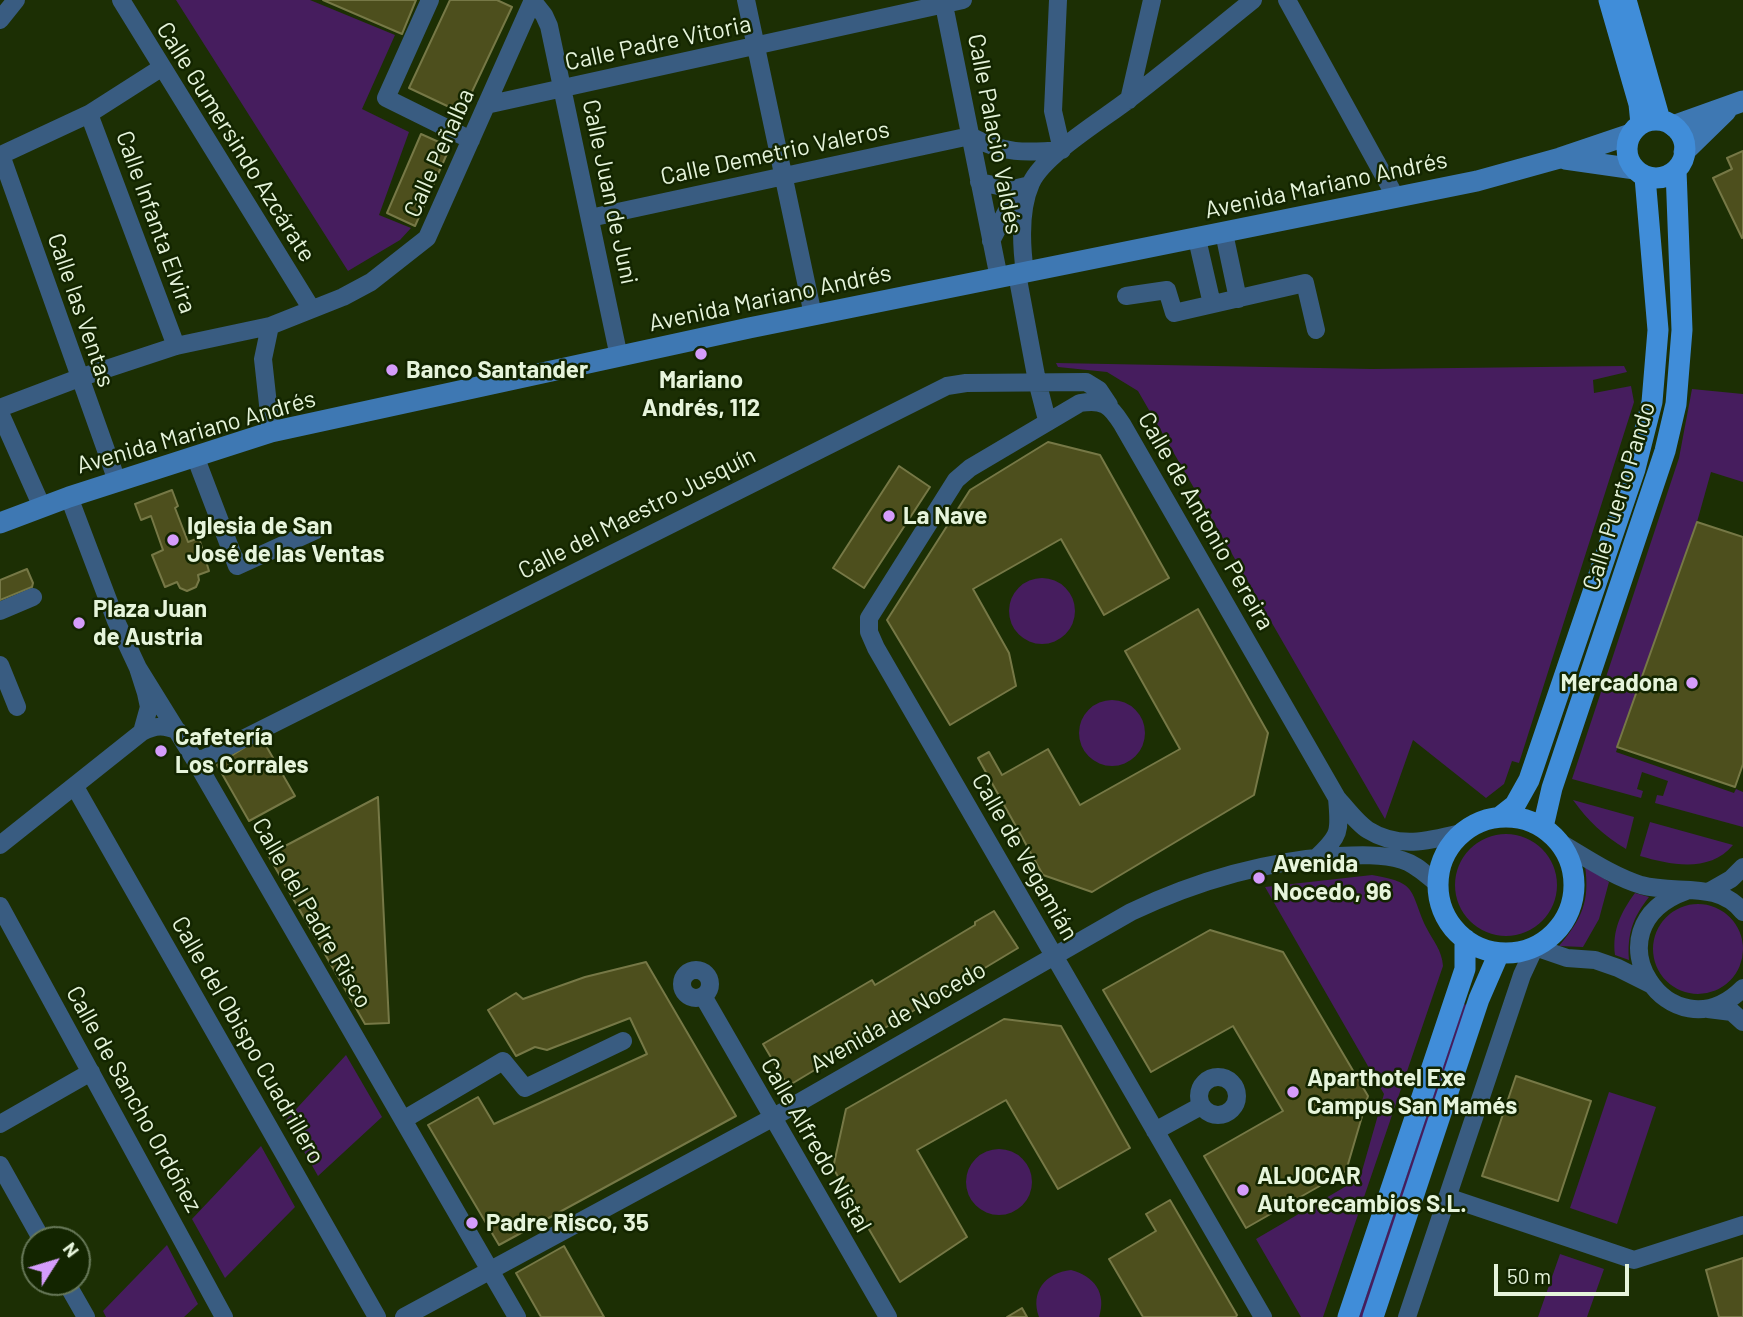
<!DOCTYPE html>
<html>
<head>
<meta charset="utf-8">
<style>
	body { margin:0 }
	#map { position:relative; width:1743px; height:1317px; overflow:hidden; background:#1c2f04; font-family:Barlow,sans-serif }
	canvas { display:block }
	.north { position:absolute; left:21px; top:1226px; width:70px; height:70px; box-sizing:border-box; background:#132500; border:2px solid #677858; border-radius:50%; rotate:53deg; font-size:19px; font-weight:700; line-height:28px; text-align:center; color:#e6f4db }
	.north::after { content:''; display:block; margin:auto; width:24px; height:32px; background:#d59cfb; clip-path:polygon(50% 0,100% 100%,50% 72%,0 100%) }
	.scale { position:absolute; left:1494px; top:1264px; width:135px; height:32px; box-sizing:border-box; border:4px solid #e6f4db; border-top:0; padding-left:9px; font-size:21px; line-height:24px; white-space:nowrap; color:#e6f4db; -webkit-text-stroke:5px #132500; paint-order:stroke }
</style>
</head>
<body>
<div id="map">
<canvas width="1743" height="1317"></canvas>
<div class="north">N</div>
<div class="scale">50 m</div>
</div>
<script>
const c = document.querySelector('canvas').getContext('2d');
c.lineJoin = 'round';
function paint(path, color) {
  c.fillStyle = color;
  c.fill(path, 'evenodd');
}
function stroke(path, color, width, dash) {
  c.strokeStyle = color;
  c.lineWidth = width;
  c.lineCap = dash ? 'butt' : 'round';
  c.setLineDash(dash || []);
  c.stroke(path);
}
function label(font, color, halo, rows, align = 'center') {
  c.font = font + ' Barlow,sans-serif';
  c.lineWidth = 5;
  c.setLineDash([]);
  c.textBaseline = 'middle';
  c.strokeStyle = halo;
  c.fillStyle = color;
  for (const [text, x, y, turn = 0] of rows) {
    c.save();
    c.translate(x, y);
    c.rotate((+turn || 0) * Math.PI / 180);
    c.textAlign = isNaN(turn) ? turn : align;
    if (halo) c.strokeText(text, 0, 0);
    c.fillText(text, 0, 0);
    c.restore();
  }
}
const green = new Path2D(`
	M176,0H310L395,35L362,109L409,132L379,215L411,228L400,240L348,271Z
	M1056,363L1372,369L1624,366L1627,372L1593,380L1594,393L1631,386L1634,402L1519,763L1512,761L1504,784L1486,798L1413,740L1385,819L1138,391L1107,372L1058,367Z
	M1692,389L1743,394V482L1711,472L1697,522L1616,752L1734,793L1736,789L1743,792V827L1655,803L1657,795L1663,796L1668,781L1642,772L1637,789L1643,791L1641,798L1572,779L1679,458Z
	M1009 611a33 33 0 1 1 66 0a33 33 0 1 1-66 0Z
	M1079 733a33 33 0 1 1 66 0a33 33 0 1 1-66 0Z
	M1573,800L1634,817L1626,849C1604,836 1588,821 1573,800Z
	M1650,822L1733,845C1710,873 1671,865 1640,856Z
	M1455 885a51 51 0 1 1 102 0a51 51 0 1 1-102 0Z
	M1585,866L1609,882L1599,919L1583,947L1559,946C1582,919 1590,901 1585,866Z
	M1372,875C1418,883 1409,889 1426,927C1433,941 1442,950 1443,966L1323,1317H1301L1256,1239L1360,1178L1384,1094L1265,887Z
	M1635,893L1649,897C1633,917 1627,934 1629,960L1615,955C1612,930 1621,912 1635,893Z
	M1653 949a45 45 0 1 1 90 0a45 45 0 1 1-90 0Z
	M1464,1004L1467,1005L1363,1317H1359Z
	M346,1055L382,1117L318,1176L286,1120Z
	M1609,1092L1656,1107L1617,1224L1570,1208Z
	M261,1146L295,1207L225,1278L192,1219Z
	M966 1182a33 33 0 1 1 66 0a33 33 0 1 1-66 0Z
	M167,1245L198,1304L184,1317H106L103,1311Z
	M1560,1254L1604,1269L1587,1317H1538Z
	M1071,1270C1094,1276 1107,1293 1099,1317H1039C1030,1292 1045,1273 1071,1270Z`);
const building = new Path2D(`
	M323,0H416L402,34Z
	M450,0H497L512,7L462,113L409,88Z
	M421,134L450,147L415,226L387,213Z
	M1743,151V237L1742,238L1713,178L1732,169L1727,158Z
	M1048,442L1100,455L1169,578L1104,615L1061,539L973,589L1009,653L1016,686L950,725L887,620L970,490Z
	M899,466L930,487L864,588L833,568Z
	M172,490L178,506L175,508L188,542L199,538L209,571L198,575L199,580L196,587L187,591L180,588L177,582L165,587L152,555L163,550L151,516L141,520L135,504Z
	M1697,522L1743,537V764L1735,787L1617,747Z
	M27,569L33,583L32,587L0,600V580Z
	M1198,609L1268,733L1254,795L1092,892L1043,875L978,758L989,752L1002,775L1048,749L1080,805L1180,749L1125,651Z
	M261,737L295,796L249,821L217,765Z
	M378,797L389,1023L365,1024L268,855Z
	M994,911L1018,948L788,1086L763,1044L872,980L875,985L975,925V922Z
	M1210,930L1283,952L1368,1096L1346,1171L1246,1228L1204,1156L1283,1111L1233,1026L1151,1072L1103,990Z
	M646,962L736,1116L499,1245L428,1125L478,1097L494,1124L647,1054L630,1018L547,1050L535,1047L516,1056L488,1010L516,993L523,999L585,977Z
	M1004,1019L1061,1026L1130,1148L1058,1189L1006,1100L917,1150L967,1237L900,1282L833,1168L846,1109Z
	M1516,1076L1591,1101L1558,1201L1482,1176Z
	M1170,1200L1237,1315L1236,1317H1143L1109,1259L1156,1231L1146,1214Z
	M564,1246L604,1317H541L516,1273Z
	M1743,1258V1317H1719L1706,1270Z
	M1022,1308L1027,1317H1007Z`);
const street = new Path2D(`
	M121,0L311,308
	M430,0L386,98L471,140
	M532,0L544,15L549,26L619,357
	M746,0L813,315
	M943,0L999,278
	M1058,0L1053,111L1062,150
	M1287,0L1395,196
	M0,20L16,0
	M1129,100L1152,0
	M486,105L963,0
	M89,114L176,346
	M979,182L1013,189L1030,185
	M590,218L970,136C1004,154 1025,153 1062,150
	M1224,233L1238,299
	M1197,239L1212,304
	M991,241L1013,199L1030,184
	M1025,273C1021,244 1019,210 1031,183C1044,155 1102,120 1128,100C1170,68 1212,33 1253,0
	M1017,274L1037,381L1047,420
	M1126,296L1167,290L1174,313L1305,283L1316,330
	M0,408L79,378L176,346L270,326
	M0,413L42,507
	M271,432L263,359L270,326L343,297L371,282L427,238L533,0
	M195,456L237,566L316,530
	M117,481L1,155L89,114L161,68
	M69,497L116,621L138,668L146,693L149,707L142,732
	M0,611L33,597
	M0,665L17,707
	M138,668L195,760L517,1317
	M195,760L205,758L947,386L966,383L1086,382L1099,390L1109,405
	M75,787L377,1317
	M1559,842C1585,857 1612,876 1641,885C1676,895 1718,880 1743,912
	M0,845L142,732C156,725 164,725 178,731
	M1316,858C1341,835 1340,831 1337,798
	M1686,891C1583,928 1671,1060 1743,988
	M1710,891L1731,879L1743,867
	M0,906L224,1317
	M682 984a14 14 0 1 1 28 0a14 14 0 1 1-28 0Z
	M703,996L888,1317
	M1708,1009L1732,1012L1743,1022
	M1199 1096a19 19 0 1 1 38 0a19 19 0 1 1-38 0Z
	M403,1120L503,1061L525,1088L623,1041
	M0,1124L91,1072
	M1155,1131L1201,1106
	M0,1165L42,1240
	M1447,1197L1634,1260L1743,1225
	M66,1282L86,1317
	M404,1317L772,1118L1131,912C1196,881 1266,861 1338,856C1358,855 1382,854 1402,860C1416,864 1426,875 1438,884
	M1263,1317L876,648L869,632V618L956,480L970,468L1080,403C1103,399 1110,405 1122,424L1337,798C1346,808 1357,823 1368,830C1398,849 1429,841 1461,833
	M1407,1317L1522,975L1535,947L1567,958L1595,960L1618,968L1650,984`);
const secondary = new Path2D(`
	M1673,126L1743,101
	M1684,152L1726,111
	M1565,159L1635,169
	M0,523L69,497L271,432L749,328L1477,181L1560,158L1631,134`);
const primary = new Path2D(`
	M1609,0L1639,104L1641,124
	M1626,0L1660,120
	M1627 149a29 29 0 1 1 58 0a29 29 0 1 1-58 0Z
	M1501,816L1515,805L1529,780L1635,469L1652,402L1658,330L1645,177
	M1438 885a68 68 0 1 1 136 0a68 68 0 1 1-136 0Z
	M1543,827L1552,788L1665,451L1676,404L1682,330L1676,170
	M1348,1317L1465,969V939
	M1373,1317L1479,999L1499,953`);
const markers = [
	[701,354,7,"#d59cfb"],
	[392,370,7,"#d59cfb"],
	[889,516,7,"#d59cfb"],
	[173,540,7,"#d59cfb"],
	[79,623,7,"#d59cfb"],
	[1692,683,7,"#d59cfb"],
	[161,751,7,"#d59cfb"],
	[1259,878,7,"#d59cfb"],
	[1293,1092,7,"#d59cfb"],
	[1243,1190,7,"#d59cfb"],
	[472,1223,7,"#d59cfb"]
];
const streetNames = [
	["Calle Padre Vitoria",658,43,-12],
	["Calle Palacio Valdés",995,134,79],
	["Calle Gumersindo Azcárate",236,142,58],
	["Calle Peñalba",439,153,-66],
	["Calle Demetrio Valeros",775,153,-12],
	["Avenida Mariano Andrés",1326,185,-12],
	["Calle Juan de Juni",610,192,78],
	["Calle Infanta Elvira",156,222,70],
	["Avenida Mariano Andrés",770,298,-12],
	["Calle las Ventas",81,310,71],
	["Avenida Mariano Andrés",196,432,-16],
	["Calle Puerto Pando",1619,496,-73],
	["Calle del Maestro Jusquín",637,513,-27],
	["Calle de Antonio Pereira",1206,521,60],
	["Calle de Vegamián",1025,857,60],
	["Calle del Padre Risco",312,913,60],
	["Avenida de Nocedo",898,1017,-30],
	["Calle del Obispo Cuadrillero",248,1040,60],
	["Calle de Sancho Ordóñez",134,1099,61],
	["Calle Alfredo Nistal",816,1145,60]
];
const poiNames = [
	["Banco Santander",406,370],
	["Mariano",701,380,"center"],
	["Andrés, 112",701,408,"center"],
	["La Nave",903,516],
	["Iglesia de San",187,526],
	["José de las Ventas",187,554],
	["Plaza Juan",93,609],
	["de Austria",93,637],
	["Mercadona",1678,683,"right"],
	["Cafetería",175,737],
	["Los Corrales",175,765],
	["Avenida",1273,864],
	["Nocedo, 96",1273,892],
	["Aparthotel Exe",1307,1078],
	["Campus San Mamés",1307,1106],
	["ALJOCAR",1257,1176],
	["Autorecambios S.L.",1257,1204],
	["Padre Risco, 35",486,1223]
];
paint(green, '#461d5e');
paint(building, '#4d4f1d');
stroke(building, '#767846', 2);
stroke(street, '#395c81', 18);
stroke(secondary, '#3e78b3', 21);
stroke(primary, '#408dd9', 21);
for (const [x, y, r, color] of markers) {
  const dot = new Path2D();
  dot.arc(x, y, r, 0, 2 * Math.PI);
  c.fillStyle = color;
  c.fill(dot);
  stroke(dot, '#132500', 2.5);
}
label('24px', '#e6f4db', '#132500', streetNames);
label('bold 24px', '#e6f4db', '#132500', poiNames, 'left');
</script>
</body>
</html>
